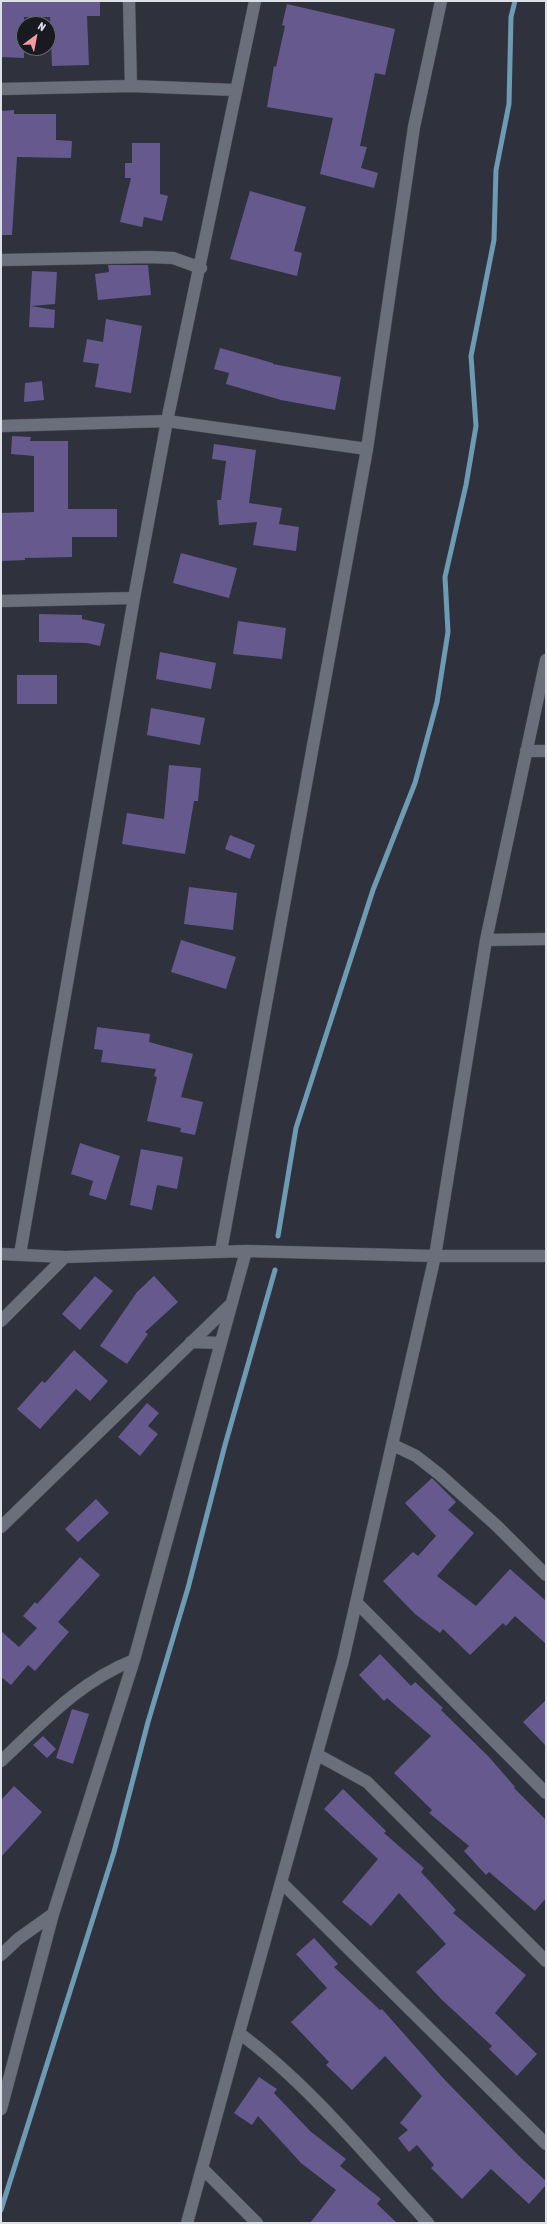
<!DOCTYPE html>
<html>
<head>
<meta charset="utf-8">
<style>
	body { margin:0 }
	#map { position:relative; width:547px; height:2224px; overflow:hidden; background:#2f323d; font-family:"Asap Condensed",sans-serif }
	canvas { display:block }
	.frame { position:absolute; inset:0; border:2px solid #dee0e7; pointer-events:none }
	.north { position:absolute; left:16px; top:16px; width:40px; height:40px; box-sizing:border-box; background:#191a1f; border:1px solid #68696f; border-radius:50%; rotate:32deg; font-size:11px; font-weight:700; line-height:16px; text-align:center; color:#dee0e7 }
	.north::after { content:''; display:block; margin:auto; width:14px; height:18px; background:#f49aa0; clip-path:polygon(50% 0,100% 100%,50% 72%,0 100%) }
</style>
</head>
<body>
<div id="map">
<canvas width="547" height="2224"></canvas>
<div class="frame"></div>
<div class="north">N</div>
</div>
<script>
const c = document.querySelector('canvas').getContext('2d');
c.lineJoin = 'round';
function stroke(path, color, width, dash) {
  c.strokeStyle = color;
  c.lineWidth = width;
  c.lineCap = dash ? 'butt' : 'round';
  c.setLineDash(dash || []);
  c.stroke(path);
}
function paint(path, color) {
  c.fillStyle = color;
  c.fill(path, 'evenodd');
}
const stream = new Path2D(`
	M278,1236L296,1128L373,890L415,783L437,702L448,632L445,577L466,485L476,426L471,356L494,240L496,170L509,104L511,17L515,1
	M1,2210L114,1852L148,1722L188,1588L225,1445L275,1270`);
const building = new Path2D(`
	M1,1H100V16H87L89,65L52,66L50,17H24V58L1,57Z
	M287,4L395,29L385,75L375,73L360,146L367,147L361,168L378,173L374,188L320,174L333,118L267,107L274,66L276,67L285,26L282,25Z
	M14,110V114H56V140L72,141L71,158L17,157L12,235H1V111Z
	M132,143H160V194L168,196L162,221L144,217L142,227L120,222L131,178H125V163H132Z
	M250,191L306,207L294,251L302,253L297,276L230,259Z
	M108,265H148L151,295L98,300L95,274L109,272Z
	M32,271L57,272L55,304L31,306L55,310L54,328L29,327Z
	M106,319L142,326L131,393L95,387L99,364L83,362L87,339L103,342Z
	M220,348L273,363V364L341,377L335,410L281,400L226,384L229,373L214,369Z
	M42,381L44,400L24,402L25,383Z
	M12,436L31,437L30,441H68V509H117V537H72V557L25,558V560L1,561V513L34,512V456L11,454Z
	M214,444L256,450L249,503L282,508L279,524L299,527L296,551L253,545L257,522L219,525L217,500H221L226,461L212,459Z
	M181,553L237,568L229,598L173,583Z
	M39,614L82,615V619L105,624L100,646L87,643L39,642Z
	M238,621L286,628L282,659L233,654Z
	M160,652L216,663L211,689L156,679Z
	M17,675H57V704H17Z
	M151,708L205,718L200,745L147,735Z
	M169,765L201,768L198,801H194L185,854L122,844L127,813L164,819Z
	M230,835L255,845L250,859L225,849Z
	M189,887L237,893L233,930L184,924Z
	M181,940L236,957L226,989L171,972Z
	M97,1027L150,1034L149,1042L193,1054L181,1097L203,1102L195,1135L180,1132L181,1128L147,1121L157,1077L154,1076L156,1069L101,1062L103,1050L94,1049Z
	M80,1143L120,1156L106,1200L89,1195L93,1181L71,1174Z
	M141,1149L183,1157L177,1189L157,1185L152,1210L130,1205Z
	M95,1276L113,1291L80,1330L62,1314Z
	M154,1276L178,1302L145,1332L148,1334L127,1364L100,1346L137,1292Z
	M74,1350L108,1381L90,1401L76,1389L40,1429L17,1409L42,1381L45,1383Z
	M147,1403L159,1413L148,1426L158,1434L140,1456L118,1437Z
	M432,1478L456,1502L448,1510L474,1533L437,1576L476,1606L510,1569L546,1601V1644L515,1616L506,1626L503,1623L470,1655L443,1629L440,1633L415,1614L383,1581L413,1552L418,1556L436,1536L405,1503Z
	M96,1499L109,1513L78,1542L65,1529Z
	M80,1557L100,1575L58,1622L69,1632L35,1671L28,1665L11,1685L1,1677V1631L19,1647L37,1628L23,1616L35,1602L37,1604Z
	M380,1654L411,1686L415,1682L443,1708L441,1710L489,1757L515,1787L514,1788L546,1820V1898L535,1911L489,1872L486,1875L464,1851L469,1846L429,1813L432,1810L394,1773L431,1736L387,1698L384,1701L359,1675Z
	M546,1700V1746L523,1722Z
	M72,1709L89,1714L73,1764L56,1758Z
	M43,1736L56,1749L47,1758L33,1745Z
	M14,1786L42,1812L1,1857V1800Z
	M343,1789L386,1831L384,1833L424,1868L421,1872L456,1910L453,1913L526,1975L495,2013L537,2054L517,2076L489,2049L492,2046L441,1999L416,1972L446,1944L399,1893L371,1926L342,1902L378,1859L324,1809Z
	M314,1938L338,1964L334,1967L380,2010L382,2009L443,2078L520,2157L546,2181V2185L529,2204L491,2169L462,2199L431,2168L434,2165L417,2145L409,2152L398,2138L408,2130L400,2123L422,2096L385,2056L352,2090L326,2065L329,2062L291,2022L327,1988L296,1954Z
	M259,2077L277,2089L274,2093L310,2131L346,2159L340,2166L381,2199L377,2204L397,2223H310L336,2190L301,2163L258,2116L252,2125L234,2113Z`);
const minor = new Path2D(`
	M129,1L131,86
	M1,89L131,86L235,90
	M1,260L150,257L173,258L201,268
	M1,426L167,421L367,449
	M1,601L134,598
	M526,751H546
	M486,940L546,939
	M221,1251L367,449L414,127L441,1
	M1,1254L65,1257L246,1251L435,1256H546
	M20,1254L134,598L167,421L255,1
	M1,1321L65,1257
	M191,1342L221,1343
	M393,1445L416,1456L439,1474L497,1526L546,1575
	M1,1527L230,1305
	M357,1603L546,1793
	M318,1755L367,1782L546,1961
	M1,1761C43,1722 80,1681 134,1660
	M282,1883L546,2144
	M1,1955L18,1939L53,1914
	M239,2033L343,1660L435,1256L486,940L546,660
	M1,2109L53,1914L134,1660L246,1251
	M203,2169L257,2223
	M187,2223L239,2033C310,2085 368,2158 428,2223`);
stroke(stream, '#6c9bb3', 5);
paint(building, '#65598d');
stroke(minor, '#4b4d57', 13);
stroke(minor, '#6b6f7b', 12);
</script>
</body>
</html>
